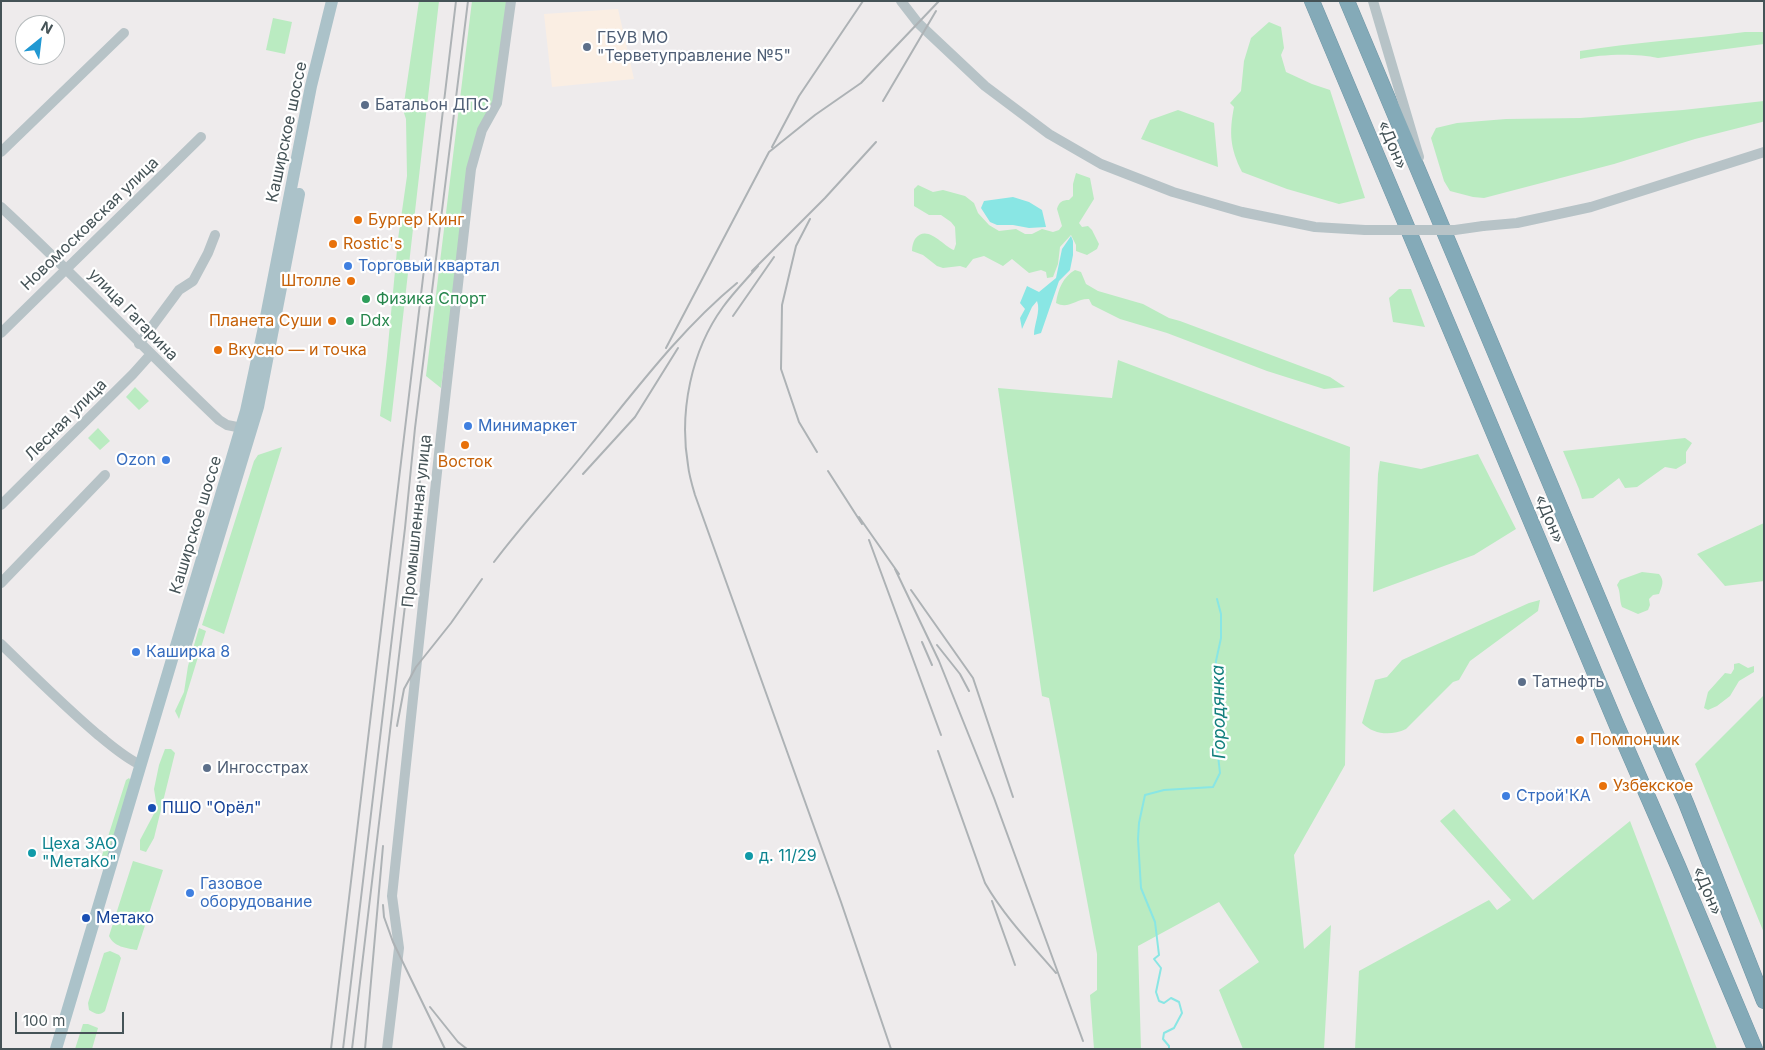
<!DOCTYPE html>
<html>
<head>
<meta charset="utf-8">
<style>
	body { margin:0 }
	#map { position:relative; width:1765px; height:1050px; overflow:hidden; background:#eeebec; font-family:Inter,sans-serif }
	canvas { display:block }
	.frame { position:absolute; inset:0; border:2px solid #455357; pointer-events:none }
	.north { position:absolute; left:15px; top:15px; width:50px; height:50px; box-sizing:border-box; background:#fff; border:1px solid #b5babc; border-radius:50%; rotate:29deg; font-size:14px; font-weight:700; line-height:20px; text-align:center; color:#455357 }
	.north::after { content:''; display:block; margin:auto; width:18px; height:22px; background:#2198d2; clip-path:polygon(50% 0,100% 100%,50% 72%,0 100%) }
	.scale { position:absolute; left:15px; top:1012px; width:109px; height:22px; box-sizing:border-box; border:2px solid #455357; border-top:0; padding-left:6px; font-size:15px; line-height:18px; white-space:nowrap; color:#455357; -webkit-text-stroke:4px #fff; paint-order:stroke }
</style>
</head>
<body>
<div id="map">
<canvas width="1765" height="1050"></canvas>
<div class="frame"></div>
<div class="north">N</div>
<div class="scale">100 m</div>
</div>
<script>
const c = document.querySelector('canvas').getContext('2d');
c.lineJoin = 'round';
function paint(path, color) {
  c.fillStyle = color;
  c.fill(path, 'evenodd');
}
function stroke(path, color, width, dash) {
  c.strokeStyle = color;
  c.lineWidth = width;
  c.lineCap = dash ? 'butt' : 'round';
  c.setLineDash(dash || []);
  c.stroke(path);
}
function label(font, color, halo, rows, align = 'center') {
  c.font = font + ' Inter,sans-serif';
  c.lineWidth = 4.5;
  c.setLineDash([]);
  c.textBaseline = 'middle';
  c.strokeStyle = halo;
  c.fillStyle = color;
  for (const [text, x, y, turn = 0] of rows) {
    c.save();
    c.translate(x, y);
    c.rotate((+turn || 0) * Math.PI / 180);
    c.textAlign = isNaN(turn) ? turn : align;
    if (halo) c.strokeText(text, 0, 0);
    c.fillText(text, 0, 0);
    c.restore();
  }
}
const commercial = new Path2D(`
	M618,9L634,79L552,87L544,14Z`);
const green = new Path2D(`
	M419,1H439L391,422L380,416L387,356L398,239L407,176L406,119L403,110Z
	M472,1H507L493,102L469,176L441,388L426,376Z
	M273,18L292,22L285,54L266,50Z
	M1269,22L1281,27L1284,48L1281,55L1286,72L1312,84L1330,90L1365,198L1339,204L1287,189L1242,172C1230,148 1229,133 1234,107L1230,103L1241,91L1244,61L1251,38Z
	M1745,32H1764V44L1658,58C1636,53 1601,54 1580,59V51C1635,42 1690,39 1745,32Z
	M1764,101V121L1762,122L1695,139L1614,164L1484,198L1473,197L1450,191L1444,181L1431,138L1436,128L1457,123L1506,119L1580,118L1683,110Z
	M1178,110L1214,123L1218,167L1141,139L1150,120Z
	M1076,173L1090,178L1094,199L1079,223L1082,227L1088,226L1092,230L1099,244L1097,249L1087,255L1076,251V245L1071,235L1060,247L1058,264L1053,277L1047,278L1046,272L1041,270L1029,273L1012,259L1003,266L984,256L973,259L966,268L960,266L943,268L937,266L923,255L912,251C912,246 913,243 915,239C927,223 943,246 954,250L956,244L955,227L951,222L941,215H929L914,206V189L918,185L933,192L943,190L965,196L974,203L978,213L989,225L999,231L1016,229L1025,234H1032L1042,229L1053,232L1059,230L1062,226L1057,209C1059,202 1062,200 1069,200L1073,196V184Z
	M1075,270L1081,272L1086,284L1098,291L1143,304L1169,318L1180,321L1330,377L1345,387L1324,389L1267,371L1167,333L1120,319L1092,305L1089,299C1076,298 1069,310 1056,303C1058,289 1063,277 1075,270Z
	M1399,289H1411L1425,327L1393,322L1389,298Z
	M1118,360L1350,447L1345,765L1294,855L1304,949L1331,925L1324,1049H1243L1219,990L1259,962L1219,902L1138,946L1141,1049H1094L1090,995L1097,990V954L1049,698L1042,696L998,388L1112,398Z
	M135,387L149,401L139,410L126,397Z
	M98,428L110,441L100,450L88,438Z
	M1685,438L1692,443L1686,452V463L1676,469L1665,467L1637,487L1625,488L1619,478L1593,498L1582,499L1579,489L1563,451Z
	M282,447L224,634L202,625L254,461L258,455Z
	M1478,454L1516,529L1474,555L1373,592L1378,474L1380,461L1421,469Z
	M1764,523V581L1725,586L1697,554Z
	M1642,572L1659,574C1665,581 1662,586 1659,594L1653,595L1649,599L1650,605L1648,610L1638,614L1622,607C1619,600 1621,592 1617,585L1620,580Z
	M1540,600L1538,611L1470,661L1459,680L1453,682L1406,729C1391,736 1374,735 1362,723L1375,680L1387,677L1402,660L1529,603Z
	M199,628L206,631L179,719L175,711L184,692L188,666Z
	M1739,663L1748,668L1754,666V672L1739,681L1730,696L1717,706L1708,710L1704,708L1708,692L1725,673L1731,674L1734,669V664Z
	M1764,695V933L1695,764Z
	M165,749H171L175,753L154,838L146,852L140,850V840L157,808L154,789L159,765Z
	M129,778L132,782L107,862L103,867L99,865L126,780Z
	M1454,809L1533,900L1630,821L1717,1049H1355L1359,971L1489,900L1497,910L1511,900L1440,821Z
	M133,861L163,870L137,950C126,948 114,947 109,936Z
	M110,951L119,955L121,958L105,1011C100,1016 95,1014 89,1010L88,1003L104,953Z
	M83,1024H88L98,1028L92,1049H75Z`);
const water = new Path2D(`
	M1013,197L1029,202L1042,210L1046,227L1029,228L1013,225H997L990,222L981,208L984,201Z
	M1071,236L1073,241V255L1070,270L1059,281L1041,333L1034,335C1034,324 1041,311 1037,301L1032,307L1022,329L1020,318L1025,309L1020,303L1027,286L1039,292L1056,278L1062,249Z`);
const stream = new Path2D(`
	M1169,1049V1046L1163,1039L1164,1033L1174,1028L1182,1013L1179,1002L1171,998L1164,1003L1159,1001L1156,992L1161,968L1154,959L1159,955L1155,922L1141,888L1138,839L1139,823L1145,795L1164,790L1213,787L1220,773L1217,747L1219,711L1215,682L1216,661L1221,638V614L1217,599`);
const minor = new Path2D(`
	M901,1L918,23L985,86L1049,134L1101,164L1173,192L1242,212L1315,227L1365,230
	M1373,1L1419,157
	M1,152L124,33
	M1,207C76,276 145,350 219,420L227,425L247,429
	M1483,226L1517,223L1591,207L1764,152
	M1,333L201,137
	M139,344L179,290L193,281L208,253L215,235
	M1,505L133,374L150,355
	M1,583L105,475
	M1,644C33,675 64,706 97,734C111,745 125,758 141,765
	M387,1049L399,948L392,896L440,444L471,169L482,130L497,103L511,1`);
const major = new Path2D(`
	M186,644L258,407L299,194
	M56,1049L246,411L264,327L311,86L332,1`);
const highway = new Path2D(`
	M1312,1L1617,726L1678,866L1755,1049
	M1347,1L1637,690L1686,803L1764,1001`);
const rail = new Path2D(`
	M883,101L936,11
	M772,147L799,96L863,1
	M810,219L796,246L782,305L781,369L799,422L817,452
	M758,266C746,280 733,293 723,307C691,351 679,412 688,465C689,475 692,485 695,495L841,902L891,1049
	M752,271L825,198L876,142
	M733,316L774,257
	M666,348L769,152L815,115L861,83L939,1
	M828,471L862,524
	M583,474L635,417L678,348
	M859,517L899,574
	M869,540L941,735
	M494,562C524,522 558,486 589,447C635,391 680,330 737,283
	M895,569L939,661L994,798L1083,1041
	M911,590L973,678L1013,797
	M922,642L932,665
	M937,645L960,674L969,691
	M397,726L404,689L416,667L451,623L482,579
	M938,751L985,883C1004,916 1031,944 1056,973
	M992,901L1015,965
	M383,905L384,917L393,942L445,1049
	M430,1007L458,1042L467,1049
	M331,1049L456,1
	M343,1049L405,528L415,428L468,1
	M352,1049L420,480
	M365,1049L383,846`);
const minorBridge = new Path2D(`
	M1365,230H1455L1483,226`);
const markers = [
	[587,47,5,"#5c6f8a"],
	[365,105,5,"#5c6f8a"],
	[358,220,5,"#e8710a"],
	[333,244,5,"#e8710a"],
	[348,266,5,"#3f7fe0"],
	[351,281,5,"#e8710a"],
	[366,299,5,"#2e9e5b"],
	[332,321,5,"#e8710a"],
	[350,321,5,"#2e9e5b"],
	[218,350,5,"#e8710a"],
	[468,426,5,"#3f7fe0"],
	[465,445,5,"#e8710a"],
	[166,460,5,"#3f7fe0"],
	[136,652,5,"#3f7fe0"],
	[1522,682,5,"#5c6f8a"],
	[1580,740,5,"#e8710a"],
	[207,768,5,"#5c6f8a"],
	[1603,786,5,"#e8710a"],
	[1506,796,5,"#3f7fe0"],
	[152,808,5,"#1a4fb4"],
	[32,853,5,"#0f9aa8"],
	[749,856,5,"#0f9aa8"],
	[190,893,5,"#3f7fe0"],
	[86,918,5,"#1a4fb4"]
];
const serviceNames = [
	["ГБУВ МО",597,38],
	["\"Терветуправление №5\"",597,56],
	["Батальон ДПС",375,105],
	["Татнефть",1532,682],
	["Ингосстрах",217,768]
];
const streetNames = [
	["Каширское шоссе",287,132,-78],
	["«Дон»",1392,145,67],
	["Новомосковская улица",90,224,-44],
	["улица Гагарина",133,315,46],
	["Лесная улица",66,420,-45],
	["«Дон»",1549,519,67],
	["Промышленная улица",417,521,-84],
	["Каширское шоссе",196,525,-73],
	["«Дон»",1707,891,67]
];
const foodNames = [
	["Бургер Кинг",368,220],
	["Rostic's",343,244],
	["Штолле",341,281,"right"],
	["Планета Суши",322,321,"right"],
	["Вкусно — и точка",228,350],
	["Восток",465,462,"center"],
	["Помпончик",1590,740],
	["Узбекское",1613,786]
];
const shopNames = [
	["Торговый квартал",358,266],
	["Минимаркет",478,426],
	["Ozon",156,460,"right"],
	["Каширка 8",146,652],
	["Строй'КА",1516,796],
	["Газовое",200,884],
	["оборудование",200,902]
];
const leisureNames = [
	["Физика Спорт",376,299],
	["Ddx",360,321]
];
const transitNames = [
	["ПШО \"Орёл\"",162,808],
	["Метако",96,918]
];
const cultureNames = [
	["Цеха ЗАО",42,844],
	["\"МетаКо\"",42,862],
	["д. 11/29",759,856]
];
const waterNames = [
	["Городянка",1219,712,-91]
];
paint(commercial, '#faeee3');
paint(green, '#baebc1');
paint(water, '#89e6e4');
stroke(stream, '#89e6e4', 2);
stroke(highway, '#7095a4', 16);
stroke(minor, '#b7c3c7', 10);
stroke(major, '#abc2c9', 12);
stroke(highway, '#84aab8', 15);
stroke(rail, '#adb2b5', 2);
stroke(minorBridge, '#b7c3c7', 10);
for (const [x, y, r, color] of markers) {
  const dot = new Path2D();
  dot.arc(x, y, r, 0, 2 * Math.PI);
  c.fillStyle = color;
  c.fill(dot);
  stroke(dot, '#fff', 2);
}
label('16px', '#4e5e75', '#fff', serviceNames, 'left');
label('16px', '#455357', '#fff', streetNames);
label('16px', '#c56008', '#fff', foodNames, 'left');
label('16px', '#366cbe', '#fff', shopNames, 'left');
label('16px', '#27864d', '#fff', leisureNames, 'left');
label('16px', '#164399', '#fff', transitNames, 'left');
label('16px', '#0d838f', '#fff', cultureNames, 'left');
label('italic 18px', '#13807e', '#fff', waterNames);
</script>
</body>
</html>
